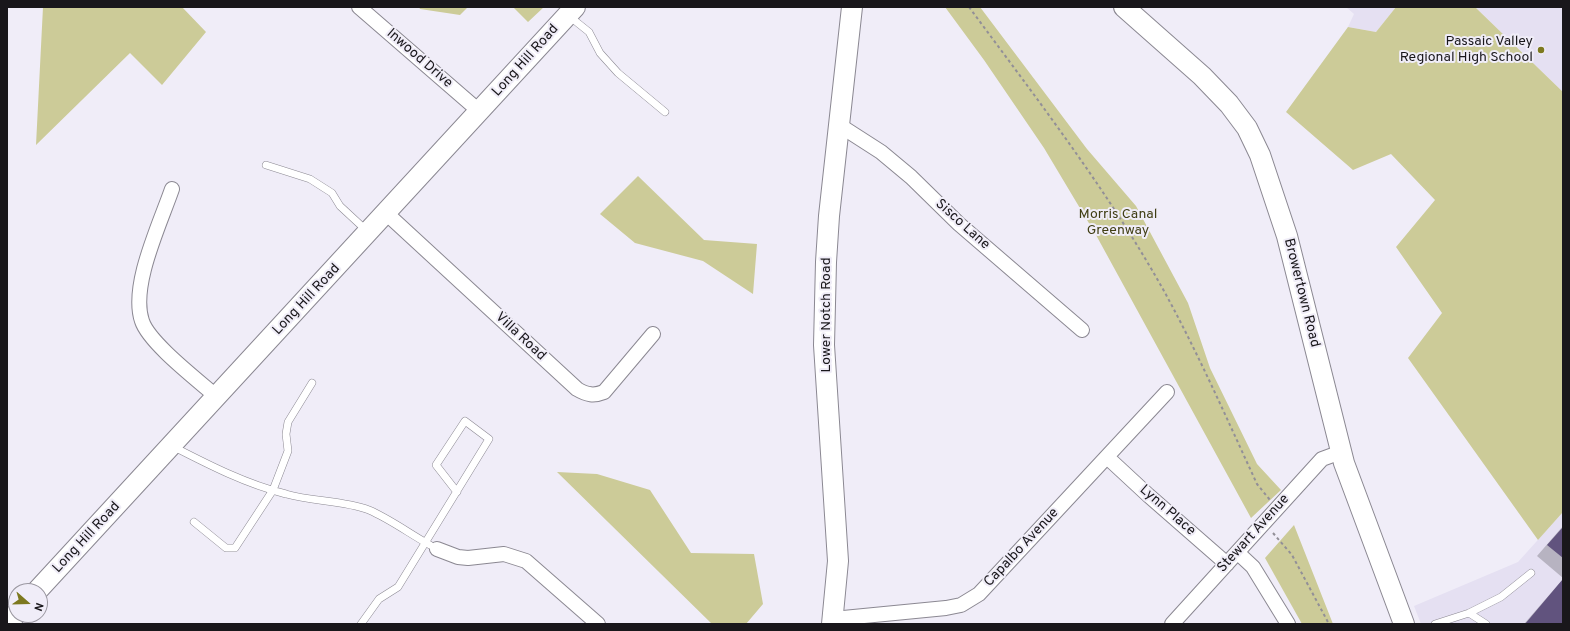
<!DOCTYPE html>
<html>
<head>
<meta charset="utf-8">
<style>
	body { margin:0 }
	#map { position:relative; width:1570px; height:631px; overflow:hidden; background:#f0edf8; font-family:Overpass,sans-serif }
	canvas { display:block }
	.frame { position:absolute; inset:0; border:8px solid #19171b; pointer-events:none }
	.north { position:absolute; left:8px; top:583px; width:40px; height:40px; box-sizing:border-box; background:#f0edf8; border:1px solid #9a97a0; border-radius:50%; rotate:110deg; font-size:11px; font-weight:700; line-height:16px; text-align:center; color:#19171b }
	.north::after { content:''; display:block; margin:auto; width:14px; height:18px; background:#7d791f; clip-path:polygon(50% 0,100% 100%,50% 72%,0 100%) }
</style>
</head>
<body>
<div id="map">
<canvas width="1570" height="631"></canvas>
<div class="frame"></div>
<div class="north">N</div>
</div>
<script>
const c = document.querySelector('canvas').getContext('2d');
c.lineJoin = 'round';
function paint(path, color) {
  c.fillStyle = color;
  c.fill(path, 'evenodd');
}
function stroke(path, color, width, dash) {
  c.strokeStyle = color;
  c.lineWidth = width;
  c.lineCap = dash ? 'butt' : 'round';
  c.setLineDash(dash || []);
  c.stroke(path);
}
function label(font, color, halo, rows, align = 'center') {
  c.font = font + ' Overpass,sans-serif';
  c.lineWidth = 4;
  c.setLineDash([]);
  c.textBaseline = 'middle';
  c.strokeStyle = halo;
  c.fillStyle = color;
  for (const [text, x, y, turn = 0] of rows) {
    c.save();
    c.translate(x, y);
    c.rotate((+turn || 0) * Math.PI / 180);
    c.textAlign = isNaN(turn) ? turn : align;
    if (halo) c.strokeText(text, 0, 0);
    c.fillText(text, 0, 0);
    c.restore();
  }
}
const built = new Path2D(`
	M1346,7H1396L1376,32L1348,27L1354,14Z
	M1475,7H1563V92Z
	M1563,512V624H1421L1414,606L1518,562Z`);
const green = new Path2D(`
	M43,7H182L206,32L162,85L130,53L36,145Z
	M419,7H468L460,15L420,9Z
	M513,7H544L528,22Z
	M945,7H980L1087,149L1136,206L1188,303L1210,368L1257,464L1281,490L1251,518L1096,235L1044,148L984,60Z
	M1396,7H1475L1563,92V512L1538,540L1408,358L1442,313L1396,247L1435,200L1391,154L1353,170L1286,112L1348,27L1376,32Z
	M638,176L704,240L757,244L753,294L703,261L635,243L600,214Z
	M557,472L597,474L650,490L691,553L754,554L763,604L746,624H712Z
	M1294,525L1333,624H1302L1265,558Z`);
const shadow = new Path2D(`
	M1563,526V578L1537,556Z
	M1563,579V624H1524Z`);
const building = new Path2D(`
	M1563,527V558L1547,545Z
	M1563,579V624H1525Z`);
const path = new Path2D(`
	M969,7C1037,99 1108,191 1164,291C1198,353 1227,419 1257,484L1270,500
	M1273,533L1292,555L1329,624`);
const lane = new Path2D(`
	M569,16L589,32L600,53L618,73L665,112
	M266,165L310,179L332,193L340,206L367,231
	M172,446C209,465 246,484 286,494C314,502 343,500 369,510C390,519 410,534 430,545
	M194,522L226,548H235L273,490L288,451L286,434L288,422L312,383
	M1469,613L1501,597L1531,573
	M361,624L379,599L398,587L489,439L465,421L436,465L457,492
	M1435,624L1469,613L1486,624`);
const street = new Path2D(`
	M359,7L479,111
	M839,125L881,152L911,177L959,224L1082,330
	M172,189C160,224 130,286 142,321C149,343 199,381 217,397
	M386,213L577,389C587,395 594,396 604,392L653,334
	M1107,457L1148,495L1227,564
	M437,549L458,557L468,558L504,554L526,561L598,624
	M1238,553L1253,567L1288,624
	M833,619L946,608L961,605L979,594L1167,392
	M1172,624L1322,459L1341,452`);
const secondary = new Path2D(`
	M1124,7L1202,76L1229,104L1247,128L1260,155L1287,236L1344,463L1404,624
	M37,591L575,7
	M7,624L16,614
	M832,624L838,561L824,345L826,262L829,216L852,7`);
const markers = [
	[1541,50,4,"#7d791f"]
];
const poiNames = [
	["Passaic Valley",1533,42],
	["Regional High School",1533,58]
];
const streetNames = [
	["Inwood Drive",419,59,41],
	["Long Hill Road",526,61,-48],
	["Sisco Lane",962,225,42],
	["Browertown Road",1301,293,76],
	["Long Hill Road",307,300,-47],
	["Lower Notch Road",827,315,-90],
	["Villa Road",520,337,43],
	["Lynn Place",1167,511,41],
	["Stewart Avenue",1254,534,-48],
	["Long Hill Road",87,538,-47],
	["Capalbo Avenue",1022,548,-47]
];
const parkNames = [
	["Morris Canal",1118,215],
	["Greenway",1118,231]
];
paint(built, '#e5e0f2');
paint(green, '#cccb98');
paint(shadow, '#0003');
paint(building, '#61537e');
stroke(lane, '#8b8892', 8);
stroke(street, '#8b8892', 16);
stroke(secondary, '#8b8892', 22);
stroke(path, '#928f97', 2, [3, 3]);
stroke(lane, '#fff', 7);
stroke(street, '#fff', 14);
stroke(secondary, '#fff', 20);
for (const [x, y, r, color] of markers) {
  const dot = new Path2D();
  dot.arc(x, y, r, 0, 2 * Math.PI);
  c.fillStyle = color;
  c.fill(dot);
  stroke(dot, '#f0edf8', 1.5);
}
label('14px', '#19171b', '#f0edf8', poiNames, 'right');
label('14px', '#19171b', '#f0edf8', streetNames);
label('14px', '#403e14', '#f0edf8', parkNames);
</script>
</body>
</html>
